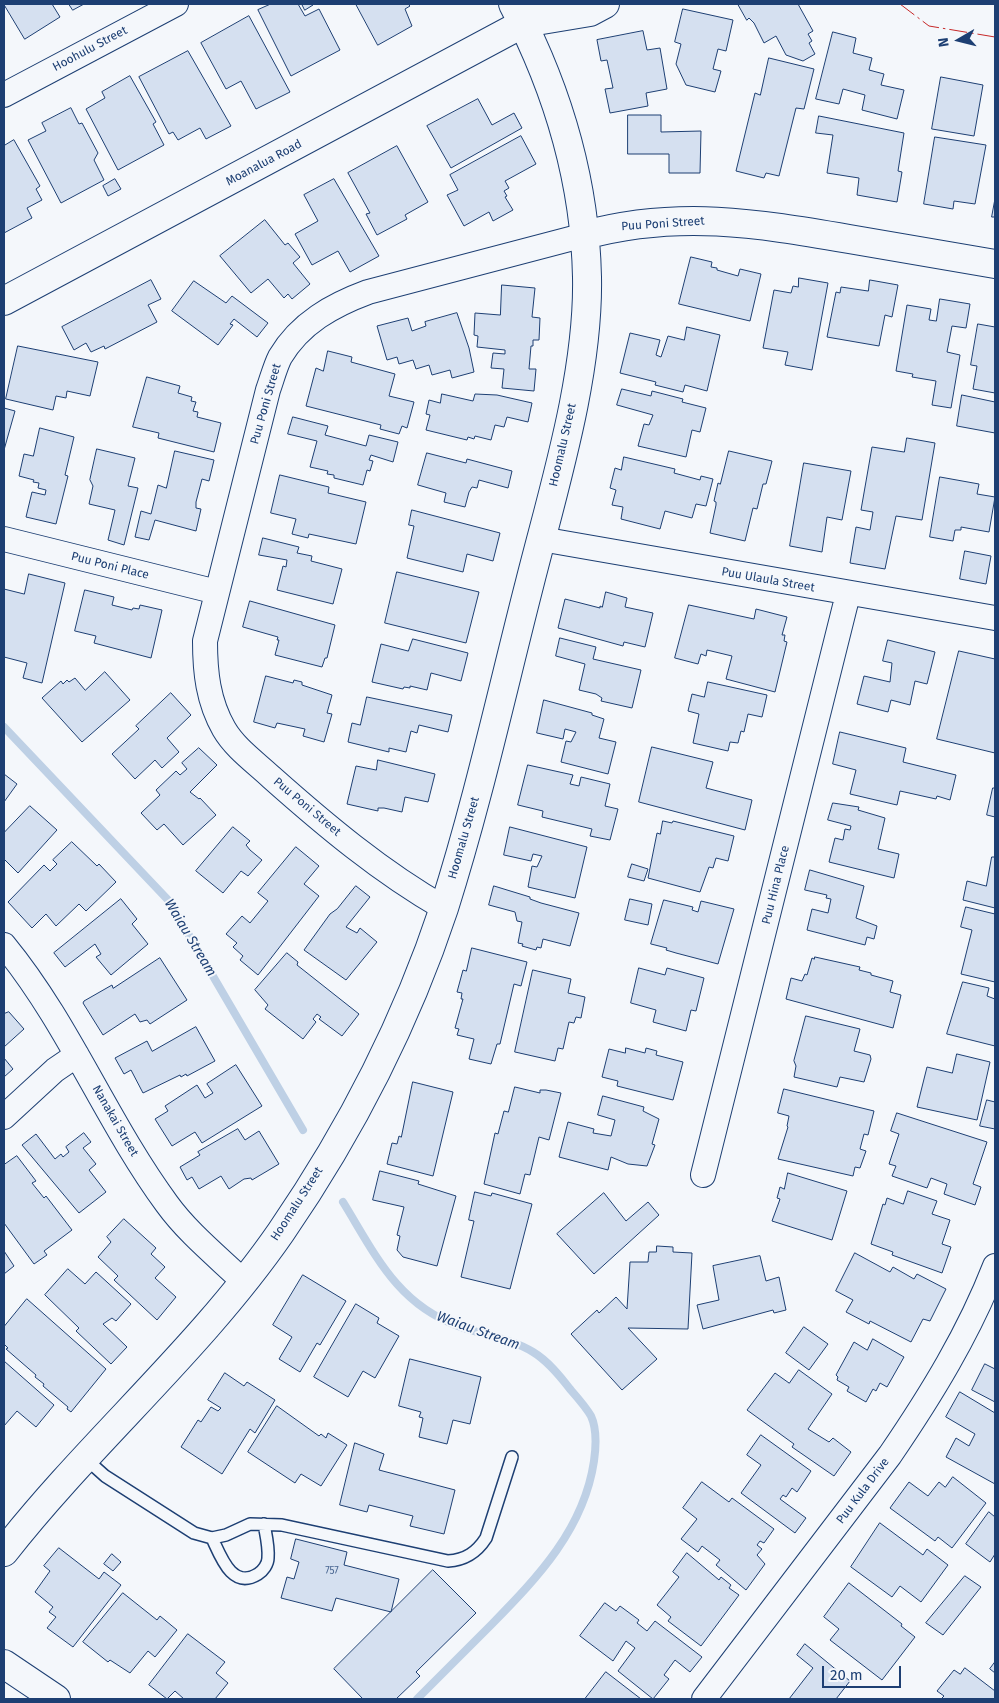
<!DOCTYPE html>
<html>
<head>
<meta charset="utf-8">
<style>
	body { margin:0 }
	#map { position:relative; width:999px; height:1703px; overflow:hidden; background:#f4f7fb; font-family:"Fira Sans",sans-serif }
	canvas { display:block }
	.frame { position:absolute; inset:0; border:5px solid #1d3f73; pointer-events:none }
	.north { position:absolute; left:934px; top:15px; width:50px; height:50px; -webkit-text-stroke:4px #f4f7fb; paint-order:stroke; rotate:262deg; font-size:14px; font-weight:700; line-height:20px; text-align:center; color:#1d3f73 }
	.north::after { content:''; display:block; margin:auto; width:18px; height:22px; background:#1d3f73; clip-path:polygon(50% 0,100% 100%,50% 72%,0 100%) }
	.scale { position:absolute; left:822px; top:1666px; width:79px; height:22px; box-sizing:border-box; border:2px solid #1d3f73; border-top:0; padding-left:6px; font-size:15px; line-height:18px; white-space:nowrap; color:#1d3f73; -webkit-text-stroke:4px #f4f7fb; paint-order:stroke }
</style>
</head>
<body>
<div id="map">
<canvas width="999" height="1703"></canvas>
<div class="frame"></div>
<div class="north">N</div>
<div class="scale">20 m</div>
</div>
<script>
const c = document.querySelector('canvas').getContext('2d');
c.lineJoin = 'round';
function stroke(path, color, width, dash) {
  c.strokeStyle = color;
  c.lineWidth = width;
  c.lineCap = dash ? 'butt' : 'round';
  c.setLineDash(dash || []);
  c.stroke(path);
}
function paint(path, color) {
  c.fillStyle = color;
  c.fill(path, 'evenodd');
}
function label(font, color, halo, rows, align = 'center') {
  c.font = font + ' "Fira Sans",sans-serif';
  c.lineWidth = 4;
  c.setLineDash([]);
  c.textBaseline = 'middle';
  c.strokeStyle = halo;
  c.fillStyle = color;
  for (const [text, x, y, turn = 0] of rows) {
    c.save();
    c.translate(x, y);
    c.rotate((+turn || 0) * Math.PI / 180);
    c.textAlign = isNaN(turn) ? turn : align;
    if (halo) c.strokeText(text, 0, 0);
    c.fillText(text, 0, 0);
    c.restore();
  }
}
const stream = new Path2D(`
	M4,727L169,901L303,1130
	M343,1202C375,1254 397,1304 458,1326C483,1335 510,1338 533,1352C548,1361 560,1376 570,1389C577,1397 586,1407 591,1416C597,1429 596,1447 594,1461C584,1529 538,1577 492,1624C467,1649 442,1674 417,1699`);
const building = new Path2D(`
	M4,4H52L60,17L25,39Z
	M69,4H84L73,10Z
	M271,4H298L305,16L319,9L340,50L291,76L258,10Z
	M302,4H313V5L305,10Z
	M356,4H408L410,6L405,9L412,26L378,45Z
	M738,4H798L813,31L808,34L812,41L809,43L815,54L803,61L786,55L776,36L764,43L754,23L749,18L747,20Z
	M683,9L733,20L726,51L718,49L713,69L721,71L715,92L686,85L676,64L681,44L675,42Z
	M249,16L290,92L256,109L241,81L226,89L201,43Z
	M643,31L647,50L660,48L667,89L646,93L648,106L610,113L605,89L613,88L607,60L601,61L597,40Z
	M833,32L856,38L853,53L872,58L869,70L884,74L881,85L904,90L897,119L862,110L865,95L843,89L839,104L816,99Z
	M188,51L231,126L206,139L200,128L178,140L173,132L169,134L139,77Z
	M769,58L814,69L804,109L796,108L779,176L766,173L764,178L736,171L755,93L760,95Z
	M130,76L156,122L153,124L164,145L118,170L86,109L105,98L102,92Z
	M941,77L983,85L974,136L932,129Z
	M478,99L492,125L514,113L522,128L451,168L427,126Z
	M71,108L79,124L82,123L98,153L94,160L104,180L61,203L28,140L46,131L42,123Z
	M628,115H661V132L701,131L700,173H669V154H628Z
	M819,116L904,133L898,171L902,172L897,202L857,195L859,178L827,173L833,135L816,133Z
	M521,136L536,164L505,181L509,188L504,191L507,196L505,197L513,210L493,221L489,212L464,226L447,195L458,190L450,175Z
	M935,137L986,145L975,204L954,201L953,209L924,204Z
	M14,140L40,186L36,189L42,200L27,208L32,218L4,233V146Z
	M397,146L428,202L405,215L407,219L377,235L366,214L370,213L348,173Z
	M115,179L121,189L108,196L103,186Z
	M334,179L379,256L350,272L338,251L312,265L295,234L318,221L304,195Z
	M995,199V217H992Z
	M265,220L285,245L288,243L300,257L293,263L310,284L292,299L288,294L284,298L268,279L251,293L220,256Z
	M691,257L712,262L711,267L717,268V270L738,276L740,269L761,274L750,321L679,304Z
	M799,278L828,283L812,370L785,365L788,352L763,348L774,290L791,293L793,286L798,287Z
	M151,280L161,299L148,305L157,322L105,349L104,346L91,352L86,343L74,350L62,327Z
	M870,280L898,285L892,317L885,315L879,346L827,337L836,292L840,293L841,287L868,291Z
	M194,281L226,303L232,296L268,323L257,337L234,319L230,324L233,325L218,345L172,311Z
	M502,285L535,288L532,317L540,318L539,340H533V346H531L529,369H536L534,391L502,388L504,369L491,368L493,353L505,354V350L477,347L478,336L474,335L475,313L500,315Z
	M940,299L970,304L966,328L952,326L947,352L960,355L951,408L932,405L936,381L912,377L913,374L896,371L907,305L931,309L929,320L936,321Z
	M457,313L469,348L474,372L452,378L450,370L432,375L429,365L416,369L413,360L399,364L397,357L387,360L377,326L408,318L412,331L426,326L425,322Z
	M978,324L995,327V393L973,389L977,366L971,365Z
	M687,327L720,335L707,391L685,385L683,392L655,385L656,382L620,373L630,333L660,340L656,355L661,357L668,336L684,340Z
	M18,346L98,362L90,396L67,391L66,398L56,396L53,410L6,399Z
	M328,351L352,357L351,362L395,374L389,396L414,402L407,428L402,426L399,434L380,429L381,425L306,406L316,368L323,371Z
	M147,377L180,386L178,393L192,397L191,401L196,402L193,411L198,412L197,417L221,423L214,452L158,438L159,433L133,427Z
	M622,389L651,396L652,391L683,399L682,402L706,408L700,432L692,430L686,457L638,446L644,424L649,425L653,415L617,405Z
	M442,394L473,401L475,394L497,395L532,403L528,422L507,417L504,427L495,425L491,440L475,436L474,439L468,437L467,440L426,430L430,415L426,414L429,400L440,403Z
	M962,395L995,402V433L957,426Z
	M4,408L15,411L4,450Z
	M293,417L328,426L325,435L366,446L369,435L398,442L393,462L371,455L369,460L373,461L370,471L367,470L363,485L334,478V475L327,474L328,471L310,467L317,441L288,434Z
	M40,428L74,437L65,475L68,476L56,524L26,517L32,492L45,495L46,490L38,488L39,483L33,482L34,480L19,476L24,454L33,456Z
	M907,438L935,443L922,520L896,516L885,569L850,563L856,527L870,530L873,512L861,510L872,447L904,452Z
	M97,449L135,458L128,486L138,488L124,545L108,540L115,510L89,504L93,486L90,480Z
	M175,451L214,460L209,481L202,479L196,502V508L201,509L196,531L155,520L149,540L135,537L141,511L151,514L158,485L166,488Z
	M729,451L772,461L766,484H763L757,509L753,508L745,541L710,533L716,505V502L714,501L718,483L720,484Z
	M427,453L466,463L467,459L512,471L508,488L479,480L477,488L472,487L469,492L465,507L444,502L446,493L418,485Z
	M624,457L675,469L674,473L700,480L701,476L713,479L706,506L696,504L692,518L665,511L660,529L621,519L623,507L612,505L616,490L610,488L615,468L621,470Z
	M804,463L851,471L842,520L827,517L822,552L790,546Z
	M280,475L329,487L328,493L366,502L356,544L309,534L308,538L292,534L296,519L271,513Z
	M940,477L979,484L977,494L995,497L989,532L961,527V530H955L953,541L930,537Z
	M412,510L500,533L493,561L467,554L463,572L407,558L414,526L409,525Z
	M263,538L299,547L297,553L312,556L311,561L342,569L333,604L277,590L283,566L286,567L287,560L259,555Z
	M965,551L991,556L986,584L960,579Z
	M397,572L479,592L466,643L385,623Z
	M29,574L65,583L42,683L23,678L27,663L4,657V589L24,594Z
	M85,590L114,597L112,605L132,610L133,608L139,609L140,605L162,610L151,658L94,643L96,636L75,631Z
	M606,592L627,598L625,607L653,613L645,647L624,642L623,646L558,628L565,599L600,608V606L602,607Z
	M250,601L335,625L327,658H325L322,667L275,655L279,640H277L278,637L243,627Z
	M689,605L754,619L756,609L787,617L782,635H785L784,641L787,642L775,692L726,679L732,656L707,650L706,656L701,654L698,664L675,658Z
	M560,638L596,647L593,659L641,670L632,708L601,701L602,698L596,694L579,690L585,664L556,656Z
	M413,639L468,653L461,681L431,673L427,690L410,686V688L404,687L403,689L372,682L381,644L408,651Z
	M888,640L935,652L927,684L915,681L910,705L891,700L888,712L857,704L864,676L890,682L892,663L883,661Z
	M959,651L995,659V753L937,739Z
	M105,672L130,700L82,742L42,698L61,681L63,684L67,680L69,682L75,678L85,690Z
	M266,676L293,683L294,680L302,682V685L332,695L327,713L332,714L324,742L303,736L305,729L277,723L275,728L254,722Z
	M708,682L767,695L762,717L748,714L744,732L741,731L738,743L730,742L728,751L693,743L699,714L688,711L692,694L704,697Z
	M171,693L191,715L167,738L179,752L162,768L155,760L135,779L112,754L139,729L136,726Z
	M367,697L452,715L448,732L419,725L417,733L411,731L406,752L389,748V752L348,742L352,723L360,725Z
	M544,700L592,713V715L604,719L599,738L616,742L608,774L561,762L566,741L571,742L576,732L565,729L563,739L537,733Z
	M840,732L906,748L903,762L956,775L950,800L937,796L936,799L900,791L897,805L850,794L856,770L833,764Z
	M652,747L713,762L706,788L752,800L745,830L639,802Z
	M199,748L217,765L190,792L199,799L200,798L216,815L183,845L164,824L157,830L141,813L160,795L156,790L176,771L180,775L187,769L182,763Z
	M378,760L435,774L428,802L405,797L402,812L384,808H378V811L347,804L356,766L376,770Z
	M528,765L573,775L570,784L579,786L581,777L610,784L605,806L618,809L610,840L590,836L592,829L542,817L543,811L518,805Z
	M4,774L17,784L4,802Z
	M993,788H995V817L987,815Z
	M833,803L859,807L858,810L885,818L878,849L899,854L894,878L829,862L835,838L843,840L845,829L850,830L851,826L828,820Z
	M30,806L57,830L18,873L4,859V833Z
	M663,821L672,823L673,821L734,836L728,861L716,858L713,868L709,867L700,892L648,878L657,833L660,834Z
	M233,827L250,841L246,845L250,850L262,860L248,876L241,871L223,893L196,871Z
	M510,827L587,847L575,898L528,887L532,866L537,867L542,856L533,854L531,861L504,855Z
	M72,842L97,866L99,864L116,882L86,911L79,904L56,926L46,914L32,928L8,902L44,865L50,871L57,864L53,860Z
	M296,847L319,866L304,884L319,896L258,975L240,960L243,956L233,947L237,943L226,934L242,916L250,923L268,901L258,893Z
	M992,857H995V908L963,900L967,881L986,886Z
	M632,864L648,869L644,881L628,877Z
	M810,870L864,886L856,918L877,926L874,939L867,937L865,945L807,930L812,909L828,913L831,899L826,898L827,895L805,890Z
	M356,886L370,897L346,927L357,933L360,928L377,942L346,980L304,950L330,914L337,909Z
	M494,886L530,897V899L541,903L579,913L570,946L543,939L541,948L537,947L536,950L522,946L523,944L518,943L522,922L517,921L515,912L489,905Z
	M121,899L137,919L132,924L148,944L111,975L96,957L101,954L95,944L65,967L54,953Z
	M630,899L652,904L648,925L625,920Z
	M664,900L693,907L692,910L698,912L701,901L734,909L718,964L676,953L666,950L667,948L651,944Z
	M966,907L995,914V982L961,974L972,930L961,927Z
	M472,948L527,962L521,986L514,984L500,1044H497L491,1064L469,1059L474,1039L457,1035L459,1029L455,1028L463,999H461L462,993L457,992L463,970L466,971Z
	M287,953L298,962L297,965L359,1014L342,1036L319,1019L321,1017L317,1014L313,1019L316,1022L303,1039L265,1009L268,1005L255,990Z
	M815,957L860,967L859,970L871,973V975L893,981L890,992L901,995L893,1028L786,999L791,978L802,981L805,974L807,975L812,958L814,959Z
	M160,958L187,1000L150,1024L147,1020L140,1022L135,1014L103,1035L83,1003L84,1001L112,985L113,988Z
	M639,968L665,975L667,968L704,978L696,1011L691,1010L686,1031L653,1022L656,1010L631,1003Z
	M533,970L571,979L568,993L585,997L581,1018L576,1017L574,1023L569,1022L563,1049L558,1048L555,1061L515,1052Z
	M963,982L989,988L987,996L995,999V1046L947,1034Z
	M9,1012L24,1029L4,1047V1014Z
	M806,1016L860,1029L854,1051L870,1055L871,1059L864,1082L840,1077L837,1087L794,1077L796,1066L794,1061Z
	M196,1027L215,1061L187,1076L186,1074L181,1077L180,1075L143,1093L131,1070L124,1074L115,1058L147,1041L152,1051Z
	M626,1048L645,1053L646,1048L657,1051L656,1055L683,1062L673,1100L617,1086L618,1081L602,1077L609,1049L625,1053Z
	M957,1054L990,1062L977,1120L917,1107L927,1067L952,1073Z
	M4,1058L13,1069L4,1077Z
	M236,1065L262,1106L202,1143L195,1132L172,1146L155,1119L168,1111L165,1106L197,1085L205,1098L213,1093L207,1084Z
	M413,1082L453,1092L433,1176L387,1164L392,1143L397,1144L399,1136L401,1137Z
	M515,1087L540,1093V1090H546L561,1093L549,1140L539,1137L530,1175L525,1174L520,1194L484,1184L495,1133L498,1134L504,1111L508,1112Z
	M784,1089L874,1111L868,1135L864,1134L860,1149L866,1151L860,1168L855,1167L853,1176L778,1159L788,1127L787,1126L789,1116L778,1113Z
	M603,1096L644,1107L643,1111L659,1119L652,1144L655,1145L647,1166L628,1164L611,1157L608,1170L559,1157L568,1122L594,1129L593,1133L611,1136L615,1120L598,1115Z
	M987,1100L995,1102V1129L980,1126Z
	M897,1113L987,1142L973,1184L981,1187L975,1205L944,1194L947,1184L931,1178L927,1188L892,1176L896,1166L889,1164L899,1134L891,1131Z
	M238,1129L245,1140L259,1131L279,1164L252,1180L251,1178L244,1179L229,1189L221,1176L199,1189L192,1177L187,1180L180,1167L200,1155L198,1152Z
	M84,1133L91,1142L83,1148L96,1164L89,1170L106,1192L79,1213L22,1145L36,1134L55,1159L61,1154L63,1157L69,1152L66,1147Z
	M17,1156L36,1181L32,1183L44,1198L46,1196L72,1230L44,1251L47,1255L34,1264L4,1223V1165Z
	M380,1171L419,1181L418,1184L456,1196L437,1266L403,1257L397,1250L400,1236L397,1235L404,1207L373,1200Z
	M788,1173L847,1191L832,1240L772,1221L779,1202L780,1199L777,1198L780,1187L784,1189Z
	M908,1191L937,1201L932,1214L950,1220L942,1244L951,1247L942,1273L892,1255L893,1252L871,1244L883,1204L885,1205L887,1198L903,1204Z
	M475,1192L491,1196L492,1193L532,1204L510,1289L461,1277L474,1221L469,1220Z
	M604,1193L626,1221L648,1202L659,1215L594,1274L557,1234Z
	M124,1219L156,1248L151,1254L165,1267L155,1278L176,1297L157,1320L114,1280L118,1276L98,1257L111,1242L107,1237Z
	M657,1246L673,1247V1252L692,1253L688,1329L628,1328L657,1359L622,1390L571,1334L597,1310L599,1313L616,1297L627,1309L630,1262H648L649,1252H656Z
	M4,1251L14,1266L4,1274Z
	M855,1253L890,1272L893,1267L914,1279L917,1274L946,1289L930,1321L923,1319L911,1342L870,1321L869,1324L846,1312L853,1300L836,1291Z
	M760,1256L766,1281L779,1277L786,1310L774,1313L773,1310L703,1329L697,1305L719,1300L713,1266Z
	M68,1269L85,1284L96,1272L131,1304L116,1321L112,1318L103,1324L127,1347L111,1364L76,1331L79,1328L45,1295Z
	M303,1275L346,1301L320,1345L317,1343L300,1372L279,1359L292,1337L273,1325Z
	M27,1299L106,1369L71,1412L67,1409L68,1407L43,1386L44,1384L35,1377L36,1375L6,1349L8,1348L4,1344V1327Z
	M356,1304L379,1318L377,1323L399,1336L375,1378L363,1371L348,1397L314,1377Z
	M804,1327L828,1344L809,1370L786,1353Z
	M873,1339L904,1357L887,1387L880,1383L876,1391L873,1389L866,1402L847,1391L849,1387L837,1380L838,1377L836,1375L854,1342L867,1350Z
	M410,1359L481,1377L470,1424L453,1420L447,1444L419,1437L423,1418L419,1417L421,1412L399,1406Z
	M4,1361L54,1405L36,1427L17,1411L4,1426Z
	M985,1364L995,1369V1402L972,1390Z
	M799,1370L832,1394L808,1429L829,1442L833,1438L851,1452L834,1476L792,1447L794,1444L747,1410L775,1373L789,1383Z
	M225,1373L244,1386L247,1382L275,1400L255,1433L250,1429L222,1474L181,1447L198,1420L201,1422L211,1407L218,1411L221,1408L208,1400Z
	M960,1392L995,1413V1484L946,1457L956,1438L969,1446L975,1434L946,1417Z
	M277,1406L319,1436L321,1434L326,1438L328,1433L347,1445L321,1486L301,1474L295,1483L248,1452Z
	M761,1435L811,1471L797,1492L792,1488L786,1497L783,1495L780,1499L806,1518L795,1533L741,1493L761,1465L747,1455Z
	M355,1443L384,1454L379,1470L455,1490L444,1534L410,1526L413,1516L369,1505L367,1512L340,1505Z
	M953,1477L986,1503L952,1548L938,1537L935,1541L890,1508L909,1482L928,1496L939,1482L945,1487Z
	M702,1482L729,1502L732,1498L774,1529L764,1543L760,1541L757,1545L762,1549L757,1555L765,1564L746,1590L716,1565L720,1560L702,1546L698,1552L681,1539L697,1519L683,1508Z
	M989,1512L995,1517V1554L990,1562L966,1544Z
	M880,1523L923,1555L927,1549L948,1565L921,1602L900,1586L892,1597L851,1567Z
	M296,1539L347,1552L344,1565L399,1579L391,1612L336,1598L332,1611L281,1598L287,1577L294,1579L299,1562L291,1559Z
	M59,1548L99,1579L104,1572L121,1585L73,1647L47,1628L56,1617L49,1612L53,1607L35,1592L50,1571L44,1566Z
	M687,1553L719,1580L721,1577L731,1585L729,1588L739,1595L701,1646L668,1621L671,1617L657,1605L679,1577L673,1572Z
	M112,1554L121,1562L113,1571L104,1564Z
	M433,1570L476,1613L416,1672L420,1676L396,1699H363L334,1669Z
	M965,1576L981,1587L943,1635L926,1623Z
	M849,1583L902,1624L901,1626L915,1637L882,1680L830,1640L839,1629L824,1617Z
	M123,1593L157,1620L160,1616L177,1630L155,1657L148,1651L130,1673L110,1660L108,1662L83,1642Z
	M605,1603L616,1611L620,1606L639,1620L637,1623L647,1631L655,1621L702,1657L690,1672L675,1660L664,1675L669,1679L653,1699L618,1671L635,1648L626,1641L613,1661L580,1636Z
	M188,1634L225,1662L216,1673L228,1683L215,1699H184L175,1691L167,1699L149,1685Z
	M805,1644L850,1681L836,1699H789L813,1668L797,1655Z
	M995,1662V1673L990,1669Z
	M965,1668L995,1691V1699H941L944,1696L937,1691L954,1670L960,1674Z
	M606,1672L641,1699H585Z`);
const service = new Path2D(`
	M86,1459L105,1476L194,1533L212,1538L226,1535L250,1524L282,1525L448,1561C466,1560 477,1552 486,1538L512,1457
	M212,1538C221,1557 232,1590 258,1574C263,1571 268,1564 268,1558C269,1547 266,1535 264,1524`);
const minor = new Path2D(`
	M4,95L176,4
	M4,539L217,592
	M541,539L995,618
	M444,908C381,872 325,825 271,777C255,762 235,748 224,729C208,701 205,672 205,641L268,390C272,379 275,367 280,357C300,323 333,305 368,292L585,235
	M4,945C69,1024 106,1121 167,1204C188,1233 218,1257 244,1282
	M4,1117L55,1070L77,1055
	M703,1175L848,594
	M704,1699L890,1455C931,1395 969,1333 995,1266`);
const tertiary = new Path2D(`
	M585,235C678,210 756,223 849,239C898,247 946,256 995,264
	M4,1552C91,1441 200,1349 281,1232C349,1133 406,1023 444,908C478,801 502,691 530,582C554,487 589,375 587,277C585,181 557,88 513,4
	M4,1664L56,1699`);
const secondary = new Path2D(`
	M524,23L590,12L605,4
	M4,301L524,23L543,4`);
const power = new Path2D(`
	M900,4L929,26L995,37`);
const numberNames = [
	["757",332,1571]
];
const streetNames = [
	["Hoohulu Street",90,49,-28],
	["Moanalua Road",264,163,-28],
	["Puu Poni Street",663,224,-4],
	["Puu Poni Street",266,404,-74],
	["Hoomalu Street",563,445,-77],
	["Puu Poni Place",110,566,14],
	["Puu Ulaula Street",768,580,10],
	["Puu Poni Street",307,807,40],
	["Hoomalu Street",464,838,-74],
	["Puu Hina Place",776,885,-76],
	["Nanakai Street",115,1121,60],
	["Hoomalu Street",297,1204,-57],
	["Puu Kula Drive",863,1491,-53]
];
const waterNames = [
	["Waiau Stream",190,938,59],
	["Waiau Stream",478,1331,20]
];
stroke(stream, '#bed0e5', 8);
paint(building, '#d5e0f0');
stroke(building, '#1d3f73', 1);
stroke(service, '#1d3f73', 14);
stroke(minor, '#1d3f73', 26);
stroke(tertiary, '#1d3f73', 30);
stroke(secondary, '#1d3f73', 30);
stroke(service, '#f4f7fb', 11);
stroke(minor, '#f4f7fb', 24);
stroke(tertiary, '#f4f7fb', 28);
stroke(secondary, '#f4f7fb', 28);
stroke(power, '#c62828', 1, [18, 4, 2.5, 4]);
label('10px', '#4b6792', null, numberNames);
label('12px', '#1d3f73', '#f4f7fb', streetNames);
label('italic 14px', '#1d3f73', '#f4f7fb', waterNames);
</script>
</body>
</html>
